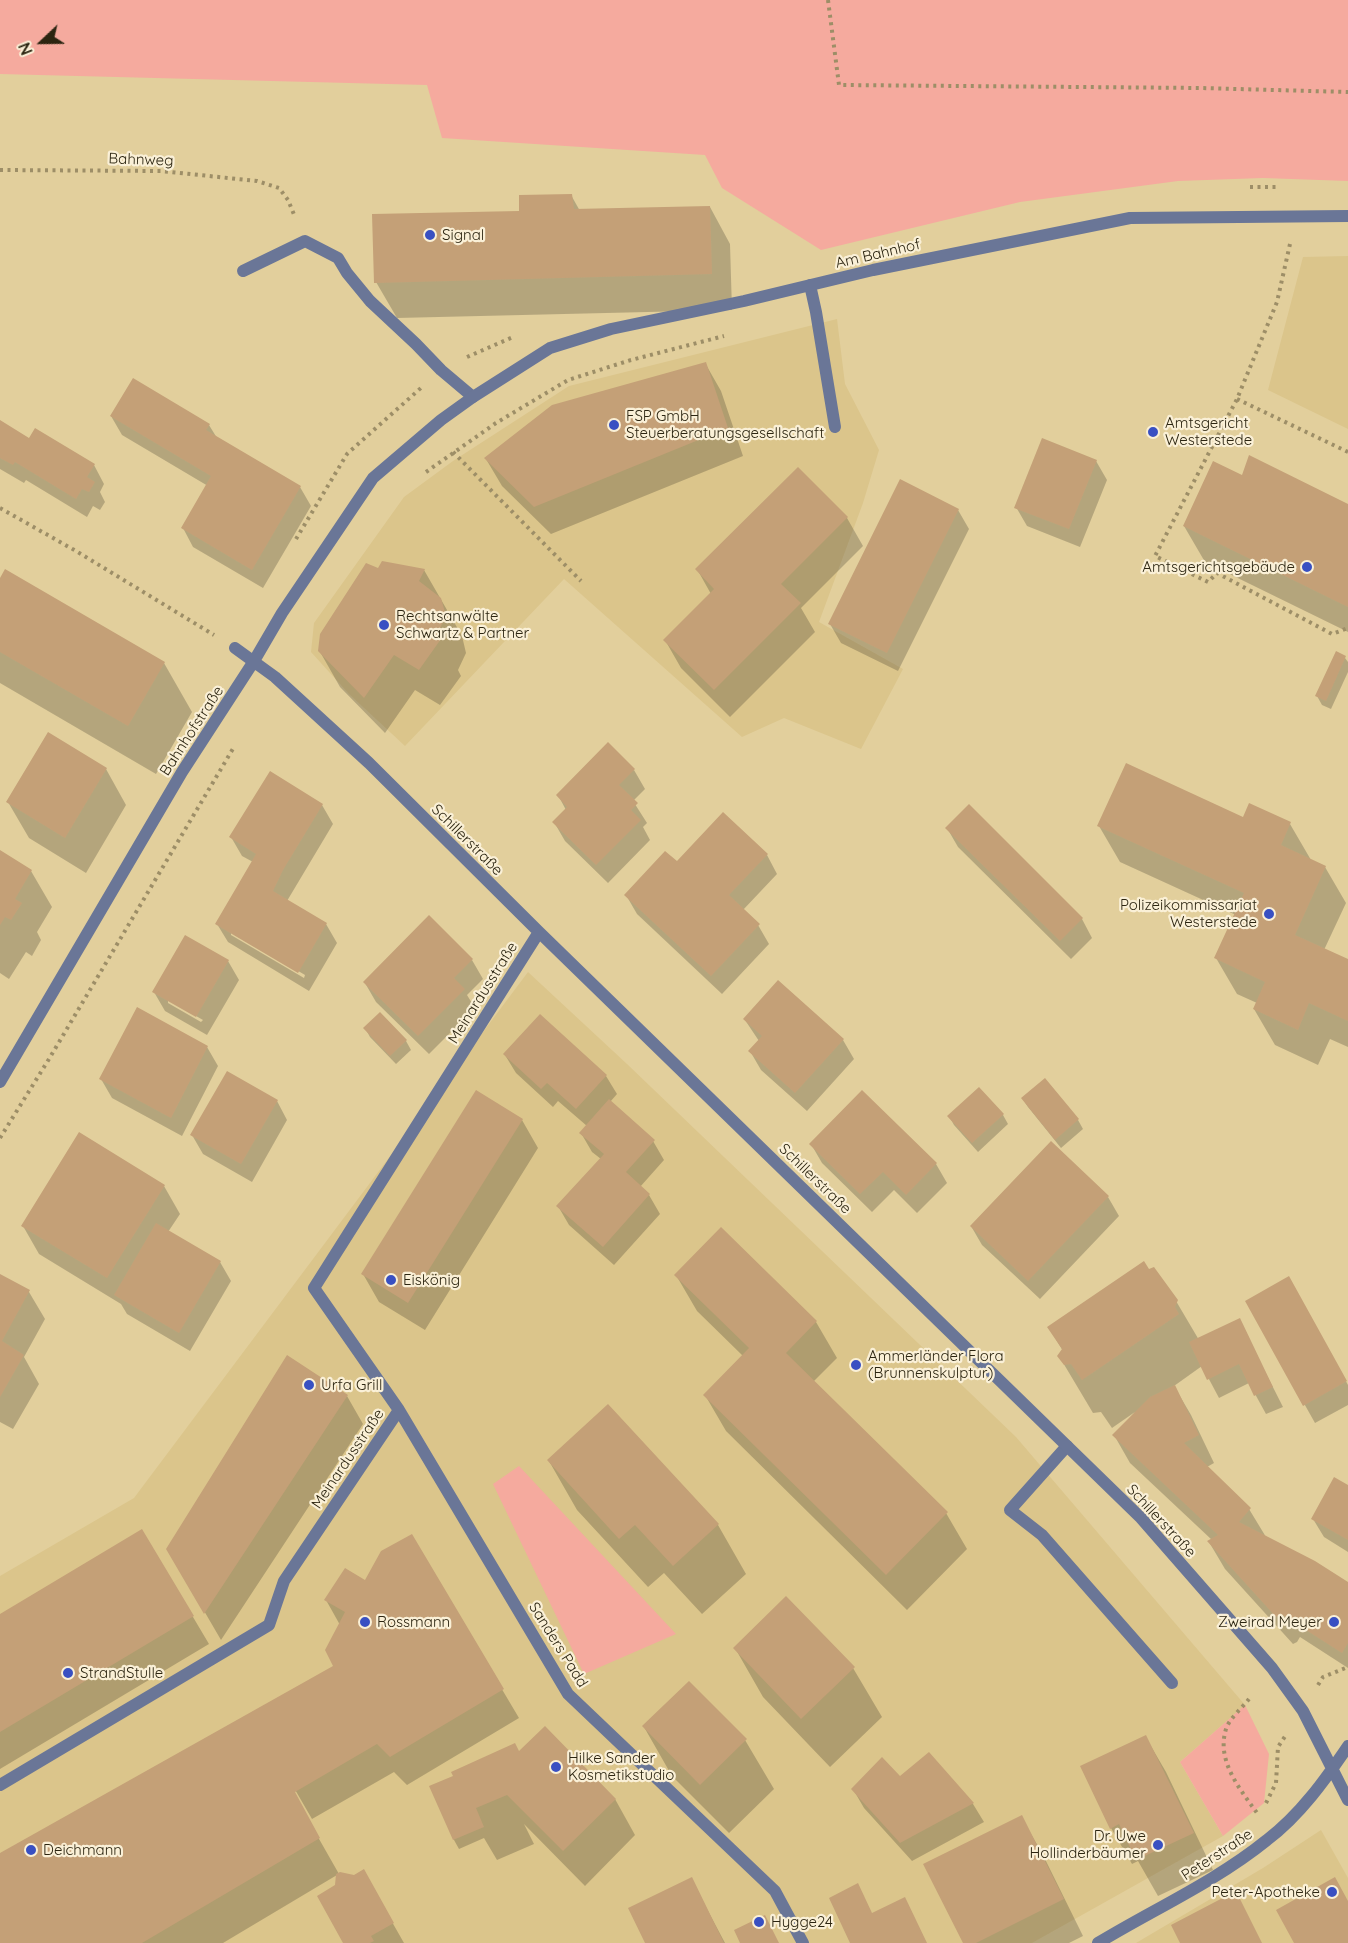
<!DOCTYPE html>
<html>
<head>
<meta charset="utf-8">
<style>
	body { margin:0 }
	#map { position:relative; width:1348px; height:1943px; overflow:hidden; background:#e2cf9c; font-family:Quicksand,sans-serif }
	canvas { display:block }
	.north { position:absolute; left:12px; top:12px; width:60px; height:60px; -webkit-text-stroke:4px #faf0d7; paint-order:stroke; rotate:248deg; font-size:16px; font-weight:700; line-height:24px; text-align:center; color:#2c2511 }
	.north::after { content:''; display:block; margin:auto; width:21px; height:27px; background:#2c2511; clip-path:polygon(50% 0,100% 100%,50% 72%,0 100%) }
</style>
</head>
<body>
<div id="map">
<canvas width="1348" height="1943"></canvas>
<div class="north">N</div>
</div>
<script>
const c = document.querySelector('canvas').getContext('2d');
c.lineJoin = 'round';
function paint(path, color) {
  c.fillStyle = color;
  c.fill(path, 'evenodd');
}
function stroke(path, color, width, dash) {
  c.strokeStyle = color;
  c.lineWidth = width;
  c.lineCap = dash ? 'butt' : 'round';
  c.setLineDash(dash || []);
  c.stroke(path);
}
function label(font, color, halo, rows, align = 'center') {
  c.font = font + ' Quicksand,sans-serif';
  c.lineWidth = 4.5;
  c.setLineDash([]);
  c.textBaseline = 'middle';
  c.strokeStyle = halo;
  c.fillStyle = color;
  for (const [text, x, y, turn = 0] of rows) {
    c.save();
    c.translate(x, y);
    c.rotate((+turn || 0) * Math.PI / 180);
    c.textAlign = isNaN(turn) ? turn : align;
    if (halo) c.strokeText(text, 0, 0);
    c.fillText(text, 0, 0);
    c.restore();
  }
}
const built = new Path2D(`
	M1348,256V429L1268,390L1303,257Z
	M837,319L845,384L879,450L863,503L819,622L903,669L861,749L784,718L742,737L564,579L405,746L349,694L311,652L314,623L404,497L453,461L569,386Z
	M528,972L627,1064L1016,1437L1245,1705L1180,1762L1223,1836L1032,1943H0V1576L134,1498Z
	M1321,1830L1348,1878V1943H1136L1263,1868Z`);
const green = new Path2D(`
	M0,0H1348V181L1263,178L1178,181L1020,202L821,250L722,188L705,155L442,138L427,85L0,74Z
	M519,1466L676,1634L584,1674L493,1484Z
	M1245,1705L1269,1754L1264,1803L1223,1836L1180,1762Z`);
const shadow = new Path2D(`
	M571,195L580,211L710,207L730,244L732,310L397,318L376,282L520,212Z
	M705,363L721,391L743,456L551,534L502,486L486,459Z
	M111,416L209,425L217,438L300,487L311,506L263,588L193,547L183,528L208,486L122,435Z
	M0,422L29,440L94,465L104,484L100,492L105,502L100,510L93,506L87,517L26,480L24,483L0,469Z
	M1096,461L1107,480L1080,547L1027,526L1016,507Z
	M798,469L847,518L863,546L801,608L815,632L730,717L681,668L665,640L711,594L697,569Z
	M1243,477L1348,506V632L1205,562L1184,526Z
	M958,510L969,529L898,671L841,643L830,624Z
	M378,570H424L462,636L466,653L458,670L461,676L440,705L415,690L385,733L340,687L319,650Z
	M0,581L164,663L192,712L156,774L0,683Z
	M1336,653L1345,658L1348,662V672L1331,709L1322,705L1317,696Z
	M106,769L126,805L86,873L29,838L8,802Z
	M634,770L645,789L633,801L647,823L643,827L650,840L608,883L565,841L554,822L566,810L558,795Z
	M322,805L333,824L287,901L326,924L337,943L309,991L228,942L217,924L253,862L242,856L231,837ZM231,931L305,975L304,978L231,935Z
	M1249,805L1290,824L1311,860L1325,867L1346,903L1324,950L1348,961V1047L1330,1039L1318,1065L1275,1045L1254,1009L1257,1003L1237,994L1216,958L1236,915L1120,862L1099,826L1243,819Z
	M947,828L1082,919L1092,938L1071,959L958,847Z
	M0,852L31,871L52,907L37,932L41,940L32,956L26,952L9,979L0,973Z
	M767,855L777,874L743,910L758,925L769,944L722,994L637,914L626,895L677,863Z
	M472,960L483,979L467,995L475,1008L429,1054L376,1002L365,983Z
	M228,961L239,980L207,1035L165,1011L154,992ZM168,1000L203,1020L201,1022L168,1003Z
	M380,1014L406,1041L411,1050L396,1064L370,1037L365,1028Z
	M745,1020L843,1040L854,1059L807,1111L761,1070L750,1051L759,1041Z
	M207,1047L218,1066L182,1136L112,1098L101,1079Z
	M505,1055L606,1076L617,1094L610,1102L653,1141L664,1160L640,1187L649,1195L660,1214L614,1265L569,1225L558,1206L601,1159L592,1152L581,1133L587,1126L558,1101L553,1107L516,1073Z
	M1045,1080L1078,1120L1083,1129L1061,1148L1028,1107L1022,1098Z
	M277,1101L287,1120L252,1182L203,1154L192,1135Z
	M1003,1115L1008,1124L978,1152L954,1125L949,1116Z
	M522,1120L538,1148L425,1330L379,1302L363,1274Z
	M811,1144L936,1164L947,1183L917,1213L894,1190L872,1212L822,1163Z
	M164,1186L180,1214L168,1232L220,1262L231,1281L190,1351L127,1314L121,1304L39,1254L23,1226Z
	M1108,1197L1119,1216L1040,1299L982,1245L971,1226Z
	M721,1229L816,1322L837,1358L813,1382L946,1513L967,1549L907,1610L726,1431L705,1395L743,1356L697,1311L676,1275Z
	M0,1276L29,1292L45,1319L24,1357L39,1384L13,1429L0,1422Z
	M1289,1278L1348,1385V1405L1315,1423L1247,1302Z
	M1176,1301L1199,1340L1239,1320L1283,1407L1266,1414L1249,1383L1219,1398L1202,1366L1174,1386L1191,1415L1214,1463L1207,1467L1249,1509L1266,1537L1348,1584V1668L1300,1637L1297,1642L1293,1644L1225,1569L1209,1542L1212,1540L1130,1463L1114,1435L1135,1412L1112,1428L1101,1412L1093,1413L1059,1356L1063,1351L1049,1328Z
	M347,1396L363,1424L221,1640L168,1549Z
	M608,1406L718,1525L746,1574L702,1614L664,1573L648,1587L577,1510L549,1461Z
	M1348,1487V1552L1324,1537L1313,1519Z
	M142,1531L209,1644L0,1769V1615Z
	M411,1536L519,1718L407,1785L394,1772L312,1819L264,1736L261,1737L339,1874L354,1877L363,1871L404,1943H345L336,1886L337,1875L223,1943H0V1855L335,1667L340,1625L326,1600L365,1582Z
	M735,1648L853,1668L882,1717L830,1767L763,1697Z
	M644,1727L745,1740L774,1789L729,1833L672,1776Z
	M1145,1736L1166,1772L1213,1870L1158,1896L1138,1861L1132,1864L1111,1828Z
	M520,1754L615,1799L635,1835L585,1886L524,1824L534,1844L497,1860L484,1838L459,1849L454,1840L431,1787Z
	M929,1754L973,1804L984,1822L912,1861L864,1808L853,1789L900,1778Z
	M1021,1817L1042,1853L1083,1936L1069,1943H964Z
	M691,1879L725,1943H646Z`);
const building = new Path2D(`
	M572,194L574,209L710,206L712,274L374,283L372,214L519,211V195Z
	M706,362L728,428L534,507L484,458L552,405Z
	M133,378L210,424L206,430L301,486L252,570L181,528L211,476L110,416Z
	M0,420L29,438L35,428L95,464L87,477L95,482L89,492L82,489L76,499L15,462L13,465L0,458Z
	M1042,438L1097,460L1069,529L1014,508Z
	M1249,455L1348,504V607L1183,526L1213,461L1242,475Z
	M798,467L848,517L781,584L801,603L714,690L663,640L714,589L695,569Z
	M900,479L959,509L887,653L828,624Z
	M382,561L425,569L419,581L441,598L446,616L437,634L441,639L419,670L394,655L364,698L318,651L320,634L366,563L378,568Z
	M5,569L165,662L128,726L0,652V578Z
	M1336,651L1346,656L1326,701L1315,696Z
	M48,732L107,768L65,838L6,802Z
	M608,742L635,769L619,785L638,803L631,810L641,820L596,865L552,822L567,807L556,795Z
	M1126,763L1243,817L1249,803L1291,822L1281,845L1326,866L1295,935L1348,959V1021L1309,1003L1298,1030L1253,1009L1265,982L1214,958L1244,893L1097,826Z
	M270,771L323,804L283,870L273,891L327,923L298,973L215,924L256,854L229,837Z
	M969,804L1083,918L1060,941L945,828Z
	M723,812L768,854L729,895L760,924L711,976L624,895L665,851L677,861Z
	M0,850L32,870L15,899L22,903L11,920L5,917L0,925Z
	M429,915L473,959L454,978L465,989L418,1036L363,982Z
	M185,935L229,960L196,1017L152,992Z
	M778,980L844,1039L795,1093L748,1051L762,1036L743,1019Z
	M137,1007L208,1046L171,1118L99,1079Z
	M380,1012L407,1040L390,1056L363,1028Z
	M540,1014L607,1075L576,1109L547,1083L541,1089L503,1054Z
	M227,1071L278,1100L241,1164L190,1135Z
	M1045,1078L1079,1119L1055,1140L1021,1098Z
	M979,1087L1004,1114L972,1143L947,1116Z
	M476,1090L523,1119L408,1303L361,1274Z
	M862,1090L937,1163L906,1195L883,1172L860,1194L809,1144Z
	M609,1099L655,1140L626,1172L650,1194L603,1247L556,1206L604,1154L579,1133Z
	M79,1132L165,1185L107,1278L21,1226Z
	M1051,1141L1109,1196L1028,1281L970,1226Z
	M156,1223L221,1261L179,1333L114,1295Z
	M721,1227L817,1321L786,1353L948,1512L886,1575L703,1395L749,1348L674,1275Z
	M1144,1261L1149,1269L1154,1267L1178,1300L1175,1307L1179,1314L1082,1380L1071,1364L1064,1365L1057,1356L1062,1349L1047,1327Z
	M0,1274L30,1290L2,1341L24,1355L0,1397Z
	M1289,1276L1347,1381L1303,1406L1245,1301Z
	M1240,1318L1273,1387L1254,1396L1239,1364L1207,1380L1189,1342Z
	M287,1355L348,1395L204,1614L166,1549Z
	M1175,1385L1199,1435L1184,1443L1251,1508L1239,1522L1315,1561L1348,1582V1643L1342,1653L1281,1614L1276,1617L1207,1541L1218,1535L1112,1435L1150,1397Z
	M608,1404L719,1524L673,1566L635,1525L619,1539L547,1460Z
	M1334,1477L1348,1485V1540L1311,1519Z
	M142,1529L194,1616L0,1732V1614Z
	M412,1534L504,1689L390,1757L377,1744L295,1792L320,1838L142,1943H0V1853L333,1666L325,1650L345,1612L324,1600L345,1568L365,1580L381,1551Z
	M786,1596L855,1667L801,1719L733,1648Z
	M689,1681L747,1739L700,1785L642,1726Z
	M545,1726L616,1799L563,1851L507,1795L476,1808L484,1827L453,1840L429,1786L453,1776L451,1772L515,1743L519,1751Z
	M1146,1735L1194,1833L1136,1860L1119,1824L1110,1829L1080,1766Z
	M929,1752L974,1803L900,1843L851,1789L882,1757L900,1776Z
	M1022,1815L1064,1899L976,1943H963L923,1864Z
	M364,1869L394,1923L371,1936L374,1941L370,1943H343L317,1896L335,1885L336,1874L340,1872L354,1875Z
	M692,1877L724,1943H645L628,1908Z
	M1335,1877L1348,1901V1943H1294L1276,1910Z
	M858,1883L872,1913L905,1897L927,1943H850L829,1898Z
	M1236,1891L1262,1943H1180L1171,1925Z
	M765,1915L779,1943H740L734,1930Z`);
const path = new Path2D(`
	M828,0L839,85L1200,88L1348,92
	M0,170L161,171L257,181L279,188L288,200L295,217
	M1250,187H1278
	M1290,244L1277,302L1237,399L1155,556L1208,582L1217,573L1332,634L1348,628
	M467,357L513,337
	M1237,399L1348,452
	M453,452L581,581
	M426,472L496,423L568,380L631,360L724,336
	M0,508L76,551L214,635
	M296,539L347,454L422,387
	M0,1138L49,1059L234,747
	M1318,1685L1323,1677L1348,1667
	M1249,1699C1242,1708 1229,1719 1226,1729C1216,1761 1240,1789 1257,1813
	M1266,1803L1276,1783L1278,1747L1286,1735`);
const lane = new Path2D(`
	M243,271L305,241L338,258L347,273L370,301L416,344L441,370L473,397
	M810,285L816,312L835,427
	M1067,1446L1010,1510L1042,1535L1172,1683`);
const street = new Path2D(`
	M235,648L275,677L369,763L539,932L1141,1518L1272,1668L1303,1711L1348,1800
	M0,1082L182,772L254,661L282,613L373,478L441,420L473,397L550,348L611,329L744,301L873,270L1130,218L1348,216
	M399,1410L568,1694L775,1891L803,1943
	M0,1785L269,1625L284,1581L399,1410L314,1288L539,932
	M1098,1943C1154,1909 1215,1882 1267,1840C1300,1815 1325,1780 1348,1746`);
const markers = [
	[430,235,6,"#3950c2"],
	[614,425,6,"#3950c2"],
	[1153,432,6,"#3950c2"],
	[1307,567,6,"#3950c2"],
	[384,625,6,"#3950c2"],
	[1269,914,6,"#3950c2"],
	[391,1280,6,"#3950c2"],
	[856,1365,6,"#3950c2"],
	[309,1385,6,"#3950c2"],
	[365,1622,6,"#3950c2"],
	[1334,1622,6,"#3950c2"],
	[68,1673,6,"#3950c2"],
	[556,1767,6,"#3950c2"],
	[1158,1845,6,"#3950c2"],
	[31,1850,6,"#3950c2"],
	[1332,1892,6,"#3950c2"],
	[759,1922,6,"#3950c2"]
];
const streetNames = [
	["Bahnweg",141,160,2],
	["Am Bahnhof",878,254,-13],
	["Bahnhofstraße",192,731,-57],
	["Schillerstraße",467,840,45],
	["Meinardusstraße",483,993,-58],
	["Schillerstraße",815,1179,44],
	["Meinardusstraße",348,1459,-56],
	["Schillerstraße",1161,1521,47],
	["Sanders Padd",558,1645,58],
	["Peterstraße",1217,1855,-33]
];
const poiNames = [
	["Signal",442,235],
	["FSP GmbH",626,416],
	["Steuerberatungsgesellschaft",626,433],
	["Amtsgericht",1165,423],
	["Westerstede",1165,440],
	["Amtsgerichtsgebäude",1295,567,"right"],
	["Rechtsanwälte",396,616],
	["Schwartz & Partner",396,633],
	["Polizeikommissariat",1257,905,"right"],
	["Westerstede",1257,922,"right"],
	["Eiskönig",403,1280],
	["Ammerländer Flora",868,1356],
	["(Brunnenskulptur)",868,1373],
	["Urfa Grill",321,1385],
	["Rossmann",377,1622],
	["Zweirad Meyer",1322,1622,"right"],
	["StrandStulle",80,1673],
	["Hilke Sander",568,1758],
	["Kosmetikstudio",568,1775],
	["Dr. Uwe",1146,1836,"right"],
	["Hollinderbäumer",1146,1853,"right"],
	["Deichmann",43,1850],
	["Peter-Apotheke",1320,1892,"right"],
	["Hygge24",771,1922]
];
paint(built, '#dbc58b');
paint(green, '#f5aa9e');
paint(shadow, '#0003');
paint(building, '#c4a077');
stroke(path, '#9d8e67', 4, [3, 4.5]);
stroke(lane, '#6a7697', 12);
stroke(street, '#6a7697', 12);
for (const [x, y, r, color] of markers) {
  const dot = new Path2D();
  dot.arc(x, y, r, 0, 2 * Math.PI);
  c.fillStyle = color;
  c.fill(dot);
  stroke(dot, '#faf0d7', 2);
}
label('15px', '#2c2511', '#faf0d7', streetNames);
label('15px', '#2c2511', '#faf0d7', poiNames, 'left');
</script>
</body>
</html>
